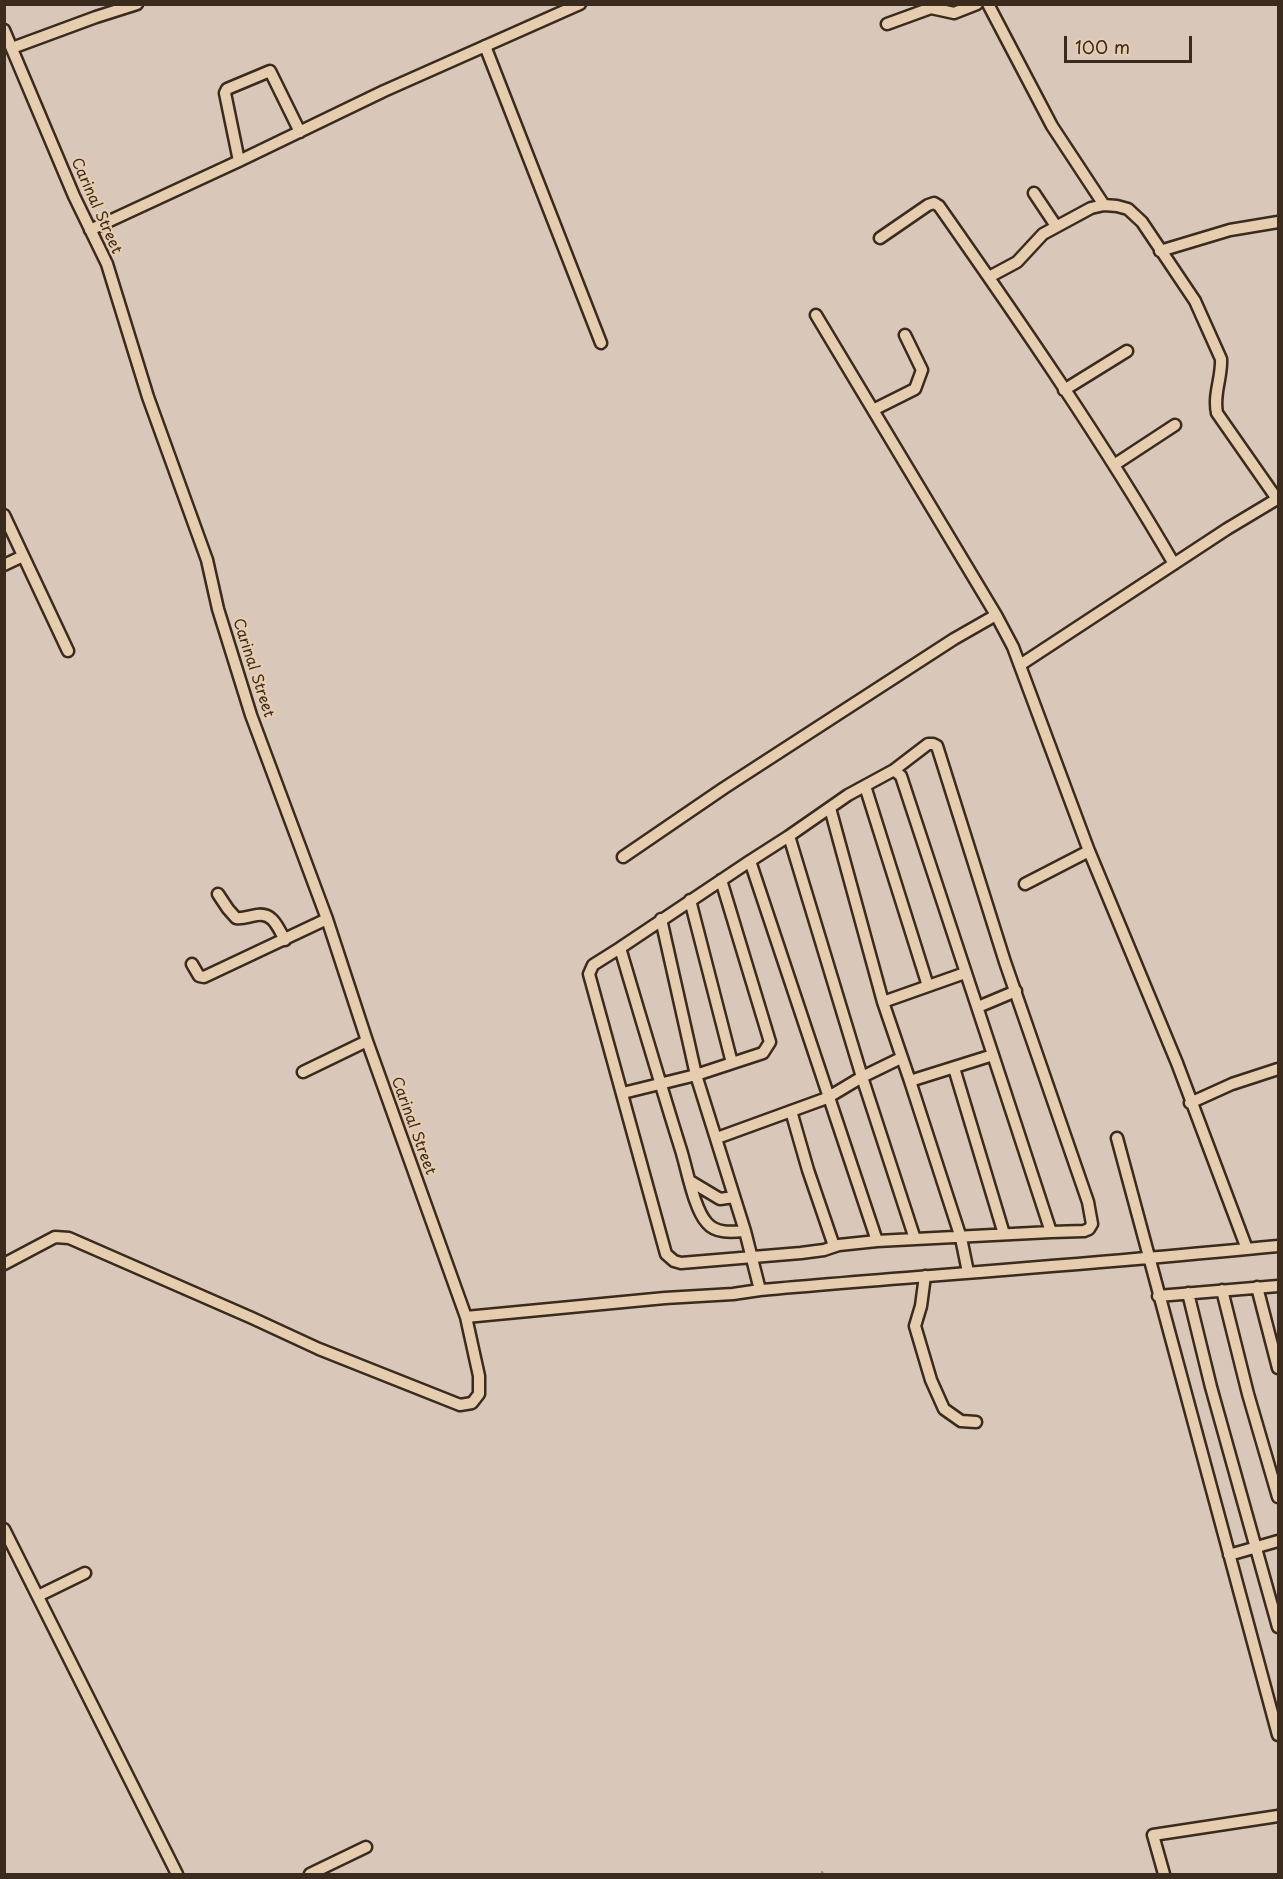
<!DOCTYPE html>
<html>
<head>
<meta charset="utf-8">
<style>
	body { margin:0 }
	#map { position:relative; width:1283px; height:1879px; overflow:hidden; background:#d9c7b9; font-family:"Playpen Sans",sans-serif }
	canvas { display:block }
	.frame { position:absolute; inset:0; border:6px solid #3b2a1e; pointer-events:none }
	.scale { position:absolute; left:1064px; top:36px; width:128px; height:27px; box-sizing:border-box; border:3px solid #3b2a1e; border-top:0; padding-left:8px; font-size:18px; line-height:21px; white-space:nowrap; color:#3b2a1e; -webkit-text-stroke:4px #e7cdaf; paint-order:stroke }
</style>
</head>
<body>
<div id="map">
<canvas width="1283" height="1879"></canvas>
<div class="frame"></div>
<div class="scale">100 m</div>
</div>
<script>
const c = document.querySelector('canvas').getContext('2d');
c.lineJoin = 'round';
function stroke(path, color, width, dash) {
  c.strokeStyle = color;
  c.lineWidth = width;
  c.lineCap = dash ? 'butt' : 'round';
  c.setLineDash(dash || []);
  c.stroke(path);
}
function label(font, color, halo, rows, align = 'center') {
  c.font = font + ' "Playpen Sans",sans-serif';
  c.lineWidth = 4.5;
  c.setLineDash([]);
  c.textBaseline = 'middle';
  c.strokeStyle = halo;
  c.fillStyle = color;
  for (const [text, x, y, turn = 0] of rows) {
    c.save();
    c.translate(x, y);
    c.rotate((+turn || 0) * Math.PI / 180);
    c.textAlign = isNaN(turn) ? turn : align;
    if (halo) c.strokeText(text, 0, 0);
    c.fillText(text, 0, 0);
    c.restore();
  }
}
const stream = new Path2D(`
	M822,1872L823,1874`);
const minor = new Path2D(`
	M988,4L1052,126L1104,205
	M887,24L931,8L954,13L977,4
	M4,30L74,196L107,264L148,397L207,560L218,609L251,715L327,919L367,1041L466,1317
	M485,46L601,343
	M12,48L96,17L137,4
	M239,161L225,93L227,89L270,71L300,132
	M1034,193L1056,226
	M90,230L239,161L384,91L580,4
	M880,238L928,205L934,203L939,206C1021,323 1102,440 1174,564
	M1160,251L1230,230L1278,222
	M989,277L1017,262L1043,234L1091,208L1104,205L1117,206L1128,209L1142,222L1195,301L1221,359C1222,378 1213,394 1217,413L1277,499
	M816,315L996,615L1013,647L1089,851L1177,1063L1247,1249
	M1064,390L1127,351
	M873,410L915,389L922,370L905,335
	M1114,465L1175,425
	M4,515L68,651
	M4,565L23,556
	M1020,665L1227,529L1277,499L1278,500
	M894,770L928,744H933L937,746L1005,962L1088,1202L1092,1224L1089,1229L1084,1231L1051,1232L993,1055L910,1081L961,1238L968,1272
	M865,786L928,986
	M830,808L883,1002L910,1081
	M789,836L848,795L894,770L901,776L993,1055
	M623,857L724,788L954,639L996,615
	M1025,884L1089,851
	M218,894L228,909L236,918C244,919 249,916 257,915C273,912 278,928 285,940
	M690,900L732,1063
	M661,919L696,1075L763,1053L770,1042L721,880
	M620,948L593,965L589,974L666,1254L674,1261L681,1263L801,1253L824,1250L839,1245L877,1241L1051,1232
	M192,964L199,976L204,977L327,919
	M883,1002L965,973
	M978,1007L1016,991
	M954,1068L1004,1234
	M303,1072L367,1041
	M623,1093L696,1075L745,1231L760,1290
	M1190,1103L1232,1084L1278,1069
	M791,1111L808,1170L834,1246
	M717,1138L827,1098L862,1077L901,1058
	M1117,1138L1278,1735
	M690,1181L720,1199L734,1197
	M745,1231C733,1232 716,1234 707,1223C694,1209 687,1169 681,1150C660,1083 640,1015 620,948L750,861
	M877,1241L750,861L789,836L862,1077L915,1239
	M4,1264L55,1237L69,1238L252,1318L319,1349L460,1405L472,1403L479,1394V1376L466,1317L665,1298L733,1294L760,1290C933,1275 1106,1263 1278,1246
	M925,1276L921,1306L915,1326L931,1380L944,1409L961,1421L976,1422
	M1257,1287L1278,1368
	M1222,1290L1248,1394L1278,1497
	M1188,1293L1211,1387L1278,1627
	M1158,1296L1278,1286
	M4,1529L177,1874
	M1229,1555L1278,1541
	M38,1596L85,1573
	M310,1874L366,1847
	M1164,1874L1153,1835L1278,1816`);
const streetNames = [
	["Carinal Street",96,206,66],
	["Carinal Street",253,668,72],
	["Carinal Street",413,1126,70]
];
stroke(stream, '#70929f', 2);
stroke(minor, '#3b2a1e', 15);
stroke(minor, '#e7cdaf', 10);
label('15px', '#3b2a1e', '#e7cdaf', streetNames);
</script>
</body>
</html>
